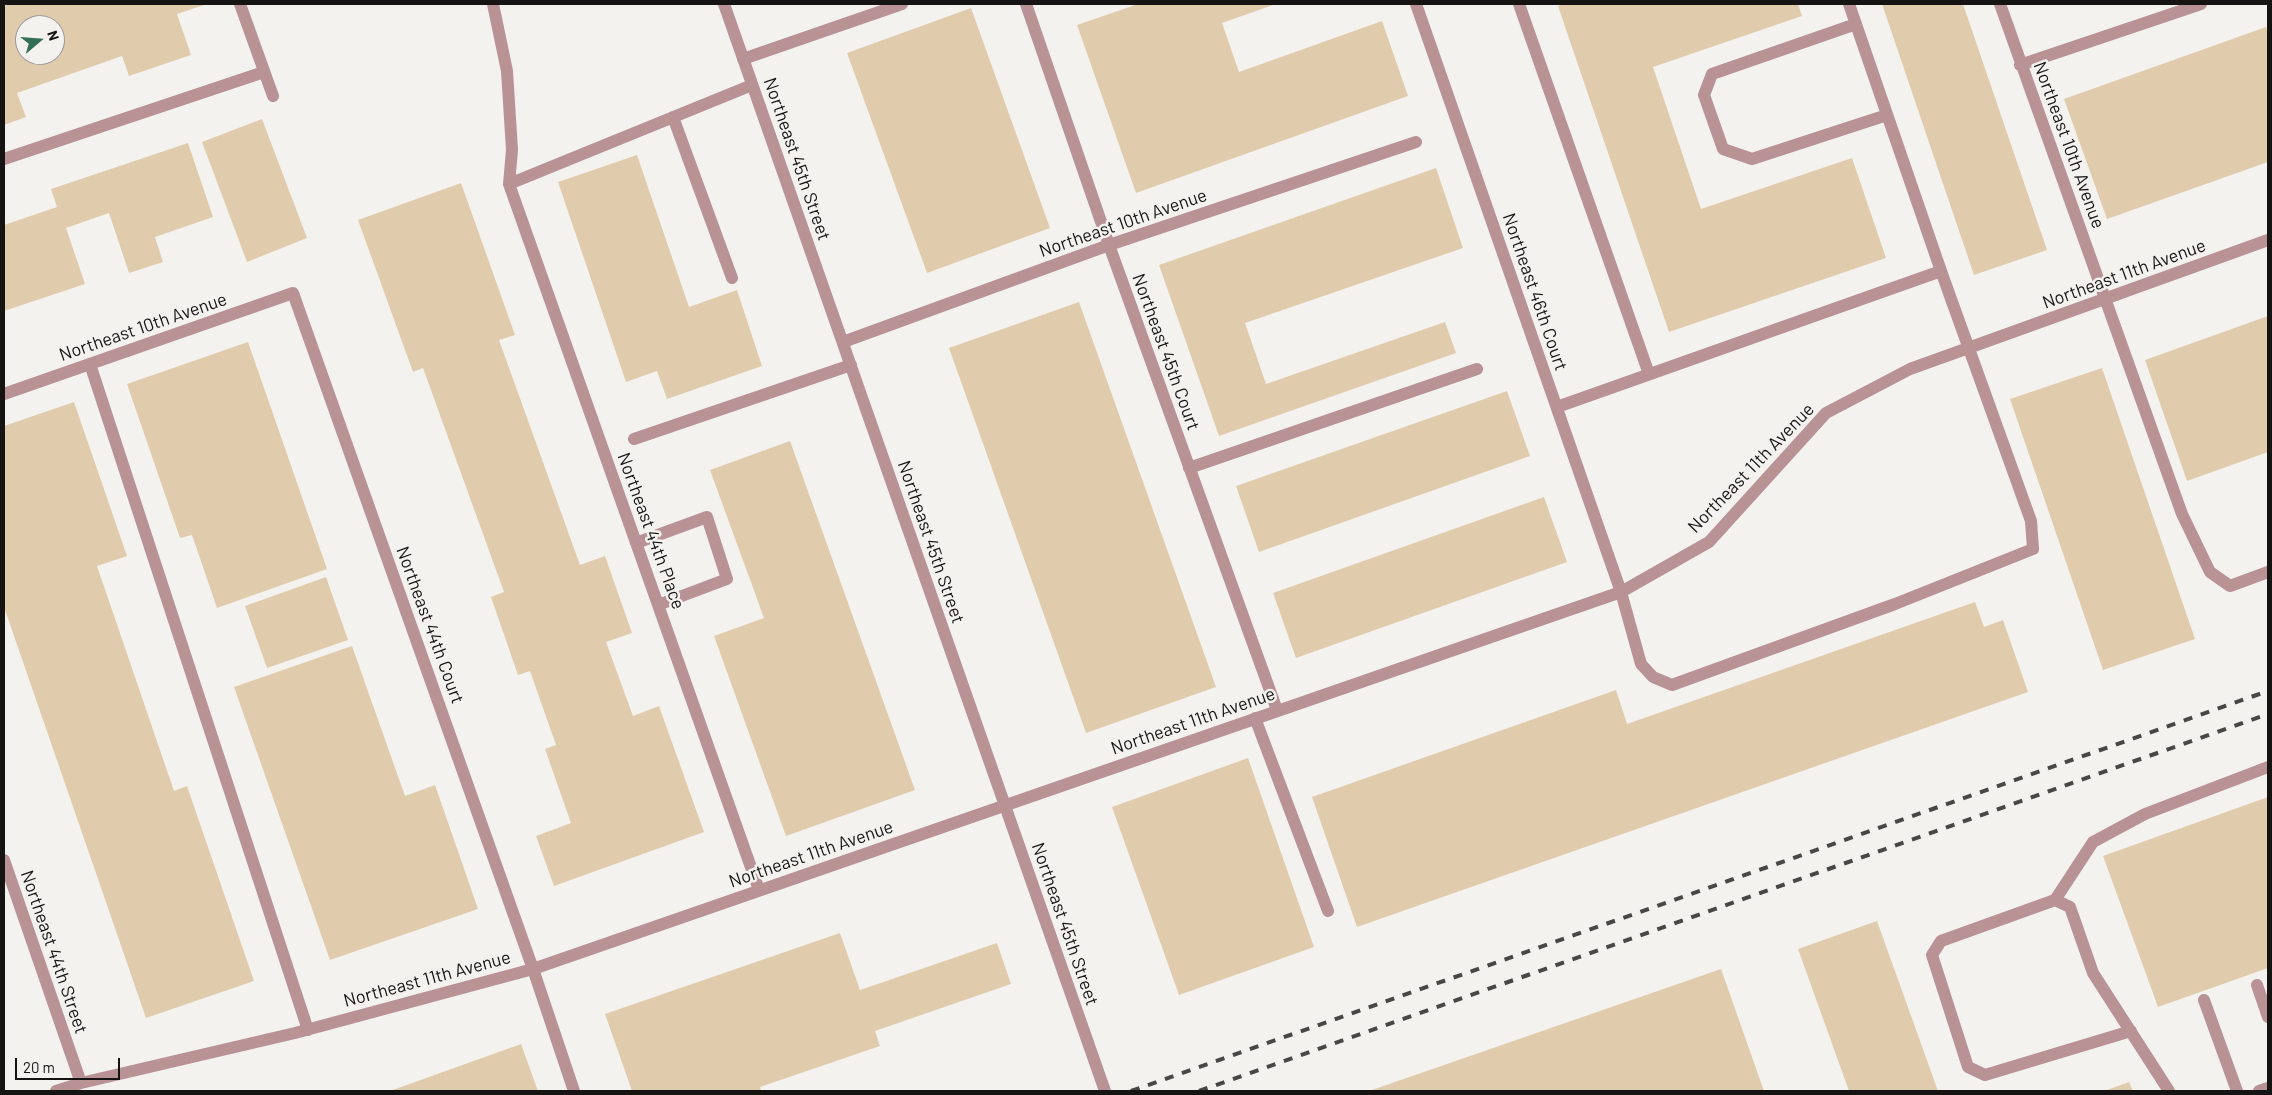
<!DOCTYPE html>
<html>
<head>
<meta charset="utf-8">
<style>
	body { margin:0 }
	#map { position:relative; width:2272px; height:1095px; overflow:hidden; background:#f4f2ef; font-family:Barlow,sans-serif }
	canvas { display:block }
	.frame { position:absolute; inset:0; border:5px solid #151413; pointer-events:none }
	.north { position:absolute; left:15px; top:15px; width:50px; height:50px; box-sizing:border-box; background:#f4f2ef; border:1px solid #9b9997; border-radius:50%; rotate:72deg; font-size:14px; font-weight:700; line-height:20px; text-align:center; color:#151413 }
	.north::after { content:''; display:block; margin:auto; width:18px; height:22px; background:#346e57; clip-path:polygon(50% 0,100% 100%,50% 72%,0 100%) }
	.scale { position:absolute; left:15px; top:1058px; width:105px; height:22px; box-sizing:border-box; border:2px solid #151413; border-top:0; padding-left:6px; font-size:15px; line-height:18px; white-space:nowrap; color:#151413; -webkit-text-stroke:4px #f4f2ef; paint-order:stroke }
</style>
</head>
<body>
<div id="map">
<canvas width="2272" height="1095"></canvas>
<div class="frame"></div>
<div class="north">N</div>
<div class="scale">20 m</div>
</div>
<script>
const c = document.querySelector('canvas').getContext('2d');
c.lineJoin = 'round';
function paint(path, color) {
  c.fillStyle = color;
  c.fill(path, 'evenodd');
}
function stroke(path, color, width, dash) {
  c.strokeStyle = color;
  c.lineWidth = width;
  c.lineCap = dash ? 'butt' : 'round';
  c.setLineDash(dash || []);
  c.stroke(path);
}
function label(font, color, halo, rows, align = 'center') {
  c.font = font + ' Barlow,sans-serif';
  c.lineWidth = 5;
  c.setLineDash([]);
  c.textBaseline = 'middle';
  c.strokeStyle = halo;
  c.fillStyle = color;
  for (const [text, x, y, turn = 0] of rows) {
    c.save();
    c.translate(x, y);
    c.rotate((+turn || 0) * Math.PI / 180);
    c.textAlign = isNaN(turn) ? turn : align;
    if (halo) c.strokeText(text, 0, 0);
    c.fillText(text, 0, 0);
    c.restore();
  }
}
const building = new Path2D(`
	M11,4H207L177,14L191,55L129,76L122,56L17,93L26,117L4,125V6ZM25,25H55V55H25Z
	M1138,4H1276L1222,23L1239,72L1382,21L1408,96L1136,193L1077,25Z
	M1563,4H1798L1802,16L1653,67L1701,209L1852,158L1886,258L1669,332L1558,6Z
	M1882,4H1963L2047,250L1974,275Z
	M971,8L1050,228L927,273L847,53Z
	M2266,27L2268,33V162L2107,219L2064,99Z
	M262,119L307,238L247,262L202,142Z
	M188,143L213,217L155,237L163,262L129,273L109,213L66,228L85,284L4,311V225L57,207L51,189Z
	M637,155L689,307L737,290L762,366L667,399L657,371L626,382L558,182Z
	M1436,168L1463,248L1245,323L1266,384L1445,322L1456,353L1219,436L1159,265Z
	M461,183L515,335L499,340L580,565L605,556L632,633L606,642L633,716L659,706L704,832L554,886L536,836L571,823L545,749L556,745L530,671L518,675L491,597L504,592L423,368L413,372L358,220Z
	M1079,302L1216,687L1086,733L949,348Z
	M2268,316V452L2187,481L2145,360Z
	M248,342L327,569L217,608L192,535L180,538L127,384Z
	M2102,368L2195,639L2103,670L2010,399Z
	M1507,391L1530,456L1259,552L1236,486Z
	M74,402L127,556L97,566L174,791L187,786L254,981L146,1018L4,607V426Z
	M790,441L915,790L786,836L714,636L764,618L710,470Z
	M1544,497L1567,562L1296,658L1273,593Z
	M326,577L348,640L267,668L245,606Z
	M1975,602L1984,627L2003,620L2028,692L1357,927L1312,797L1616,690L1627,724Z
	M352,646L405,796L435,785L478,909L330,960L234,687Z
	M1248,758L1314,947L1179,995L1112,807Z
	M2268,797V968L2158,1007L2103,856Z
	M1877,921L1938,1091H1849L1798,949Z
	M840,933L860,990L997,943L1011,984L875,1031L880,1046L760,1087L761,1091H632L605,1014Z
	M1721,969L1764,1091H1369Z
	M521,1044L538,1091H390Z
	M2129,1082L2133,1091H2104Z`);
const minor = new Path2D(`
	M240,4L273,96
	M493,4L507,71L512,150L509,184L752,85
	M724,4L1105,1091
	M1026,4L1109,245L1277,710
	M1416,4L1621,592L1641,664L1653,677L1672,685L1895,604L2033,549L2031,521L1941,271L1557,407
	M1519,4L1649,374
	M1849,4L1941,271
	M2000,4L2182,514L2210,572L2230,586L2268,572
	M1856,24L1712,74L1704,95L1723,149L1752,159L1887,115
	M743,59L902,4
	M2020,65L2201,4
	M673,117L732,278
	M4,159L264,72
	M509,184L759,890
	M843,342L1109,245L1416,142
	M90,364L308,1030
	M4,394L293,293L533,969L574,1091
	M634,439L851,365
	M1189,468L1477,369
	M636,543L707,517L727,579L658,605
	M1255,718L1328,911
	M4,860L81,1083
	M2055,900L2093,842L2145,814L2268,767
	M2257,985L2268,1017
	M2204,1000L2237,1091
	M2131,1031L1985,1075L1968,1067L1932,955L1941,941L2055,900L2070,907L2093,973L2169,1091
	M56,1091L81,1083L295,1033L533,969L1621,592L1709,542L1826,413L1910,369L2268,240
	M2259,1091L2268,1088`);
const rail = new Path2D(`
	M1131,1091L2268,691
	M1199,1091L2268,714`);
const streetNames = [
	["Northeast 10th Avenue",2069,145,70],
	["Northeast 45th Street",797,159,71],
	["Northeast 10th Avenue",1123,223,-19],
	["Northeast 11th Avenue",2124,274,-20],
	["Northeast 46th Court",1535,292,71],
	["Northeast 10th Avenue",143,327,-19],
	["Northeast 45th Court",1166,352,70],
	["Northeast 11th Avenue",1751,468,-46],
	["Northeast 44th Place",651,531,70],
	["Northeast 45th Street",931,542,71],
	["Northeast 44th Court",430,625,70],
	["Northeast 11th Avenue",1193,721,-19],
	["Northeast 11th Avenue",811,854,-19],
	["Northeast 45th Street",1065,924,71],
	["Northeast 44th Street",54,952,71],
	["Northeast 11th Avenue",427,979,-15]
];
paint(building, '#e0ccad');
stroke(minor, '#b99296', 12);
stroke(rail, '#484746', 4, [9, 9]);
label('18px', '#151413', '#f4f2ef', streetNames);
</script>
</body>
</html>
